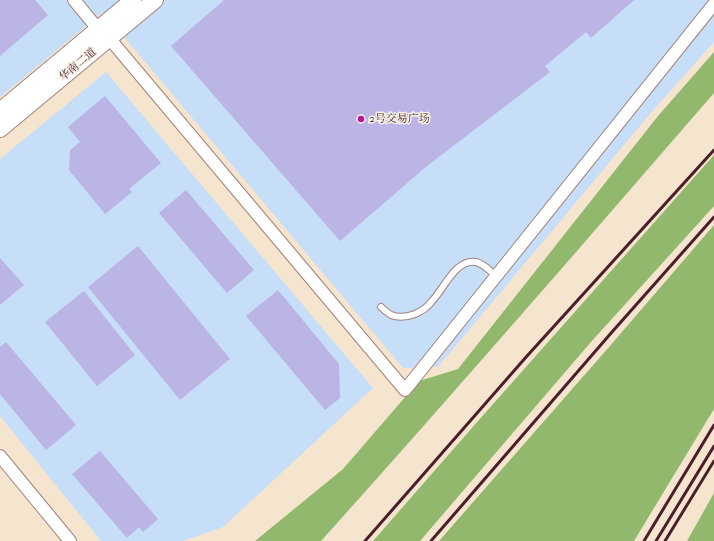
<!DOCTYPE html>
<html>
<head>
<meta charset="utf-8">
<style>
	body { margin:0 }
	canvas { display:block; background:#f5e5ce }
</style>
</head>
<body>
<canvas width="714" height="541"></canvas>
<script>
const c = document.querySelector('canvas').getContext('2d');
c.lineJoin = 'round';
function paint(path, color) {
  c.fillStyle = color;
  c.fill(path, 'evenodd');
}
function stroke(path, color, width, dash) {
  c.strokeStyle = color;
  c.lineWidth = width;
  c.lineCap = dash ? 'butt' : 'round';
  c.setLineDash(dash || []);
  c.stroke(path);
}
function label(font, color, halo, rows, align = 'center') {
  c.font = font + ' "IM FELL French Canon","Noto Serif SC",serif';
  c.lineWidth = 3;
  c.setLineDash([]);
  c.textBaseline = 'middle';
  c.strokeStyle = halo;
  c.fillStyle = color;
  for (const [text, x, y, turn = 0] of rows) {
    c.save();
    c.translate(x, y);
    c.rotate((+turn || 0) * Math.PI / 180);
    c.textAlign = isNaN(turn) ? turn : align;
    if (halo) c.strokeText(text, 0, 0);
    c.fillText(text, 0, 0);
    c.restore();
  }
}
const built = new Path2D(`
	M0,0H714V42L649,115L438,367L403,368L103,12L0,97Z
	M106,72L373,388L223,527L183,541H101L0,416V159Z`);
const forest = new Path2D(`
	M714,52V93C584,243 454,393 321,541H255L343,469L419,381L458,369L658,116Z
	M714,155V206L591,342L420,541H373L478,421Z
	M714,225V409L634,541H439L609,347Z
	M714,493V541H687Z`);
const building = new Path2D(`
	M0,0H35L48,15L0,56Z
	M224,0H634L591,38L586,32L545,66L550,72L427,166L340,241L171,46Z
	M105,96L161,163L129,189L132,192L105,214L69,170L70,150L80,142L68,127Z
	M186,190L254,270L227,293L159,213Z
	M138,246L230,359L180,400L88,287Z
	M0,258L24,285L0,305Z
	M278,290L339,364L340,398L325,410L246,316Z
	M84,291L135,355L97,386L45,322Z
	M6,342L76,425L46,450L0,394V347Z
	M100,451L158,519L143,532L139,527L127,538L72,474Z`);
const lane = new Path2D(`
	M381,307C384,310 388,313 391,315C399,318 407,317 415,314C422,311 428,307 432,301C444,289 456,258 476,262C484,264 490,271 496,276`);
const street = new Path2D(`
	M74,0L98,29L109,38L405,390L714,4
	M0,456L70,541`);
const secondary = new Path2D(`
	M0,111L133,0
	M0,129L155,0`);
const rail = new Path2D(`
	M365,541L527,356L714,150
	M431,541L612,332L714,217
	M644,541L714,425
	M656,541L714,446
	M665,541L714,461`);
const markers = [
	[361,119,4,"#b5179e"]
];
const streetNames = [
	["华南二道",78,65,-40]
];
const poiNames = [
	["2号交易广场",369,119]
];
paint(built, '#c6def8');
paint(forest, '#92b86e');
paint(building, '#bbb5e6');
stroke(lane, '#a0827c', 8);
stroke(street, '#a0827c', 14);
stroke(secondary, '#a0827c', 18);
stroke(lane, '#fff', 6);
stroke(street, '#fff', 12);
stroke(secondary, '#fff', 16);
stroke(rail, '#4a1f2b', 3);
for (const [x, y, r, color] of markers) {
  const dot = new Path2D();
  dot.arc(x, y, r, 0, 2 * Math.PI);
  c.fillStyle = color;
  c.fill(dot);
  stroke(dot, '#f7f3e8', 1.5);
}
label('11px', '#4a1f2b', '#f7f3e8', streetNames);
label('11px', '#4a1f2b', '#f7f3e8', poiNames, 'left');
</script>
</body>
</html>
